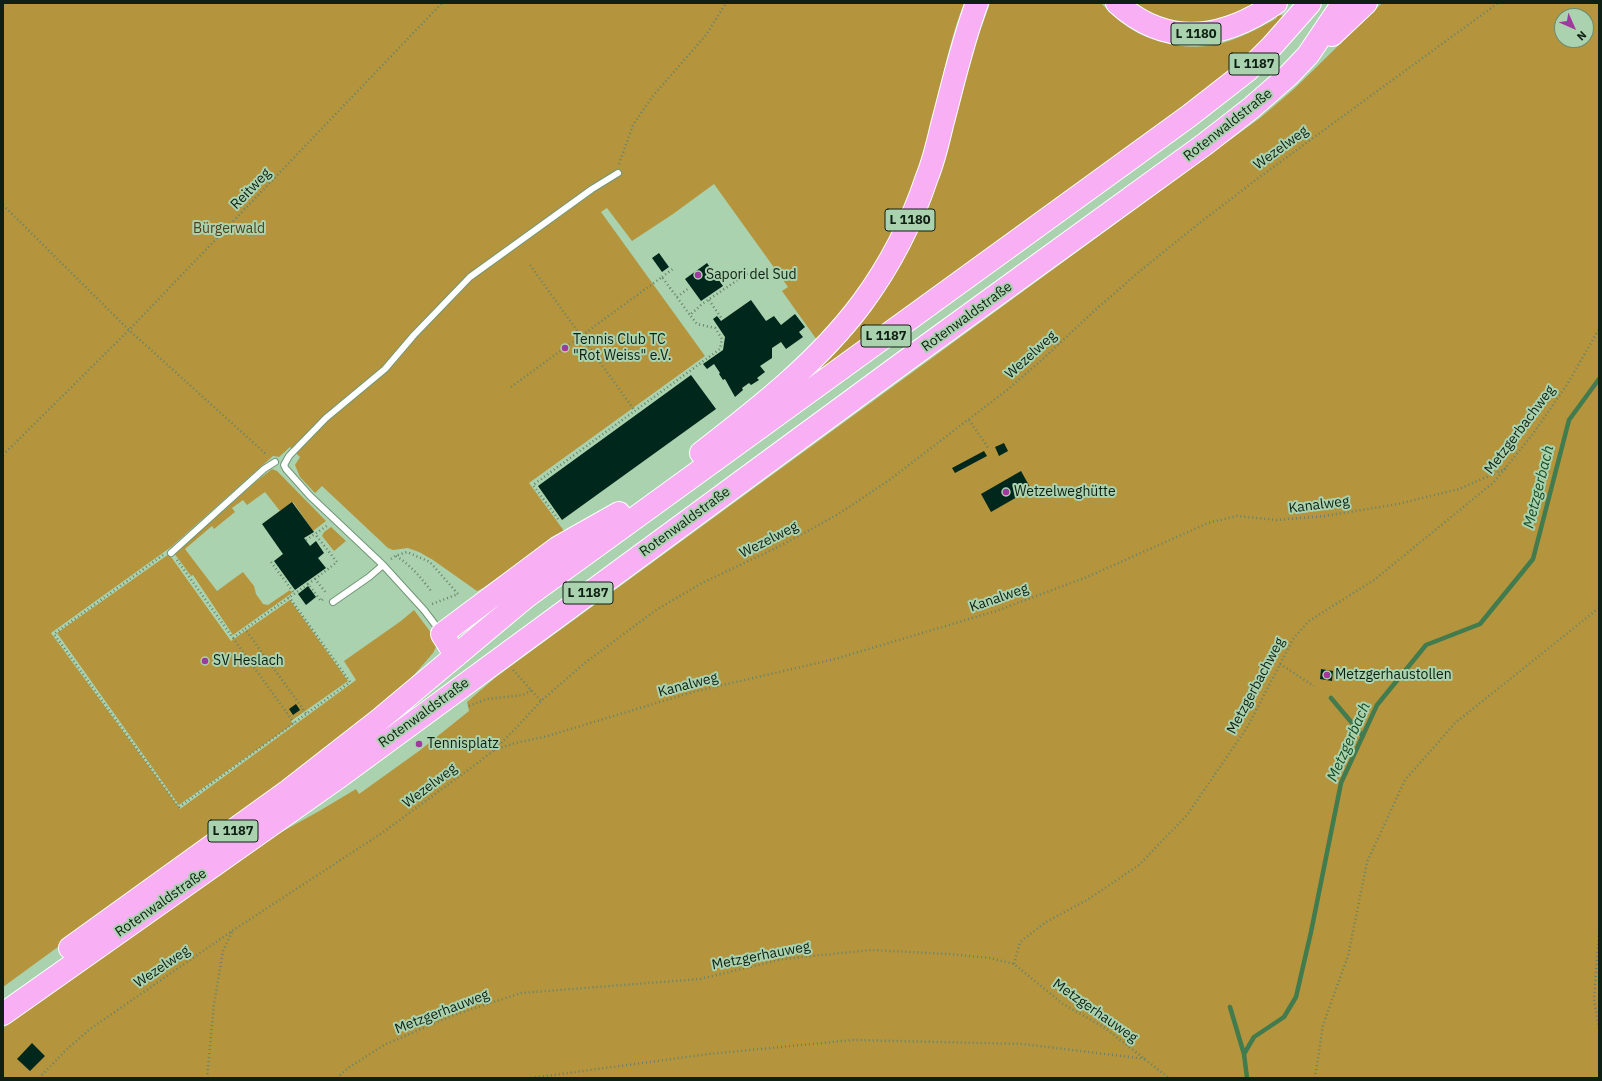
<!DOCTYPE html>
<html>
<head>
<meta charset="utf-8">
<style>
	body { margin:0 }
	#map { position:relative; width:1602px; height:1081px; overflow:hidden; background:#aad2af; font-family:"IBM Plex Sans",sans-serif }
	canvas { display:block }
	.frame { position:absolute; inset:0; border:4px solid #101f13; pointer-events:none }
	.north { position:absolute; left:1554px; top:8px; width:40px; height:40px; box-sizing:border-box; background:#aad2af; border:1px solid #6c8a71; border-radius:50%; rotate:135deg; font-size:11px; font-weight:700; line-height:16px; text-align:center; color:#101f13 }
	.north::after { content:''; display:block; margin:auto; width:14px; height:18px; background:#9f399d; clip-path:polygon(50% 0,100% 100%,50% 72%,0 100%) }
</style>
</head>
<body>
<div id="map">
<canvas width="1602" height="1081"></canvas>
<div class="frame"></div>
<div class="north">N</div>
</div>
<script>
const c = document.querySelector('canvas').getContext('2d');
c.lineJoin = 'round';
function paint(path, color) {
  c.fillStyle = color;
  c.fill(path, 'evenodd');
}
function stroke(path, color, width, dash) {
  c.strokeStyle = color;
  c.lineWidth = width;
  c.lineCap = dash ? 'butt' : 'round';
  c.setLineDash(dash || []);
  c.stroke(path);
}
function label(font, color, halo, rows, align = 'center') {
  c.font = font + ' "IBM Plex Sans",sans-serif';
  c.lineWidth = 4;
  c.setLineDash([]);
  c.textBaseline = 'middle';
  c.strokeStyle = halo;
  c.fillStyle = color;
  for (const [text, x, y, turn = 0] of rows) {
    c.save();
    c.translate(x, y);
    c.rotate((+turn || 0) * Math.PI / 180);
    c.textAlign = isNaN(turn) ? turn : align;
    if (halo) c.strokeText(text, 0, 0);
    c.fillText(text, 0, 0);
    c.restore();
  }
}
const green = new Path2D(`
	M3,3H964C942,60 936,121 915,178C899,225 875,273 843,311C835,321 825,330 817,340L782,291L788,287L714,184L673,214L632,241L607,208L601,212L705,356L529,483L567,535L523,560L483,588L477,591L433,560L419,552L408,548L393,550L388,548L322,486L315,493L300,477L295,465L300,457L290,447L279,457L273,456L171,547L51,633L180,809L356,680L344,661L401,621L414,610L435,638L437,645L433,653L414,675L376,711L299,771L3,987Z
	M990,3H1101C1110,13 1120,22 1131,29C1155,44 1191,51 1218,44C1239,39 1258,29 1277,18L1275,16L1282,15L1283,19L1239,65L1192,103L808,379L844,342L869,311L979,25L982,26Z
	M1132,3H1259L1232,18L1196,25L1161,20Z
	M1382,3H1599V1078H3V1028L251,849L321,810L356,789L359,794L419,751L469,711L467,702L496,677L1260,118L1294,89ZM1562,16H1586V40H1562Z
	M272,469L277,471L326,521L313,531L293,502L280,511L265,492L247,505L243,500L232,508L235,512L214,529L212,526L185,549L217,591L243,572L254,586L256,594L263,604L268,605L290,590L292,593L233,635L193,575L191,576L174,553L258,480Z
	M331,527L346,541L334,551L322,536L324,532Z
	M169,554L231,641L290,600L348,681L291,721L293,724L179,805L57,633Z`);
const stream = new Path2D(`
	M1331,698L1363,736
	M1230,1007L1244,1054
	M1247,1078L1244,1054L1254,1037L1284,1017L1296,997L1311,932L1341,783L1377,705L1426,645L1480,624L1533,559L1569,420L1599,379`);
const building = new Path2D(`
	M659,253L669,267L662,272L652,258Z
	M707,263L723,286L701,301L685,279Z
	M751,300L766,321L774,316L781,325L795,314L805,327L799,332L803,337L786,349L781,342L772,348V358L760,366L765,372L757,378L759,380L751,385L749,383L742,388L743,390L735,397L725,379L723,380L719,374L720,373L714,364L707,369L703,364L723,350L725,337L713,319L717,316L721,321Z
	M691,375L716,409L562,520L538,486Z
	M1004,443L1008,451L999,456L995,447Z
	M984,451L987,456L955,473L952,468Z
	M1021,471L1031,489L991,512L981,494Z
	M292,502L314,532L304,538L310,546L316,541L324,553L318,558L326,568L295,590L274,561L283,554L262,524Z
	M308,586L316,597L306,605L298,594Z
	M1321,669L1333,671L1332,681L1320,679Z
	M296,704L300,710L293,715L289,709Z
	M32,1043L45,1056L30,1071L17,1059Z`);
const path = new Path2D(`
	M619,164L633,125L652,97L706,35L726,3
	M3,205L129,330L267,455
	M530,265L635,411
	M662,277L674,268
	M677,297L689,288
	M709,300L722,319
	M511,387L662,277L690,315L702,304L748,273
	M969,420L989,449
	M3,455L129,330L442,3
	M558,519L533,485L720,349L722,339L715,328L697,324L690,315
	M306,540L328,525
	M163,555L54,634L179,807L350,682L289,597
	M396,556C411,565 421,578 432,592
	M391,559L395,556L407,552L430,562L458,594L432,604
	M177,560L233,638L245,629
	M271,562L294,593
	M315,579L337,562L315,534
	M308,584L315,579L327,594
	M233,638L294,723
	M1280,664L1314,686
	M513,670L541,701
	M469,706L487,699L523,695L532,690
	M306,713L245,629L308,584L321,601L323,599
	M494,750L515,743L544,737L693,692L835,659L996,611L1087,577L1208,523L1237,516L1277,520L1325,516L1398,504L1459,489L1507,468
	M1599,932L1594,999L1599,1029
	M1014,964L1020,942L1046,922L1087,900L1139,865L1187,815L1248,726L1293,639L1309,621L1374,580L1494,482L1533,434L1568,383L1599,329
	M39,1078L66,1050L90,1029L232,931L382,833L468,770L493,751L518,726L541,701L586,662L656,610L702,583L774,549L806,532L840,513L888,481L1007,390L1044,358L1093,312L1140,271L1202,221L1261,176L1498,3
	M207,1078L214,1004L223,951L232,932
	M337,1078L348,1068L384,1045L454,1015L521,993L700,979L783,959L871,950L948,954L990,958L1014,964L1063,1004L1105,1028L1169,1078
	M531,1078L709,1054L853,1040L1023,1044L1146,1059
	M1315,1078L1323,1025L1348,956L1367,862L1405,780L1455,723L1599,608`);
const lane = new Path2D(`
	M171,553L264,469L275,462
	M333,602L369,577L383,565
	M440,631L424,610L383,565L310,496L286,469L284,465L289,456L326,418L385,369L414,335L470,277L592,189L618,173`);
const highway = new Path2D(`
	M1117,3C1168,49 1224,39 1276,3
	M1332,35L1366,3
	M701,453C759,408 818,362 862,303C890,265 912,222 927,177C934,160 938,142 942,125C953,84 962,43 977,3
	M456,656L442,634L557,548L619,513
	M70,948L288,791L379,720L526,597L1189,116L1248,70L1272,46L1310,3
	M3,1014L339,777L904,362L1205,144L1250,109L1289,75L1308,55L1343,3`);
const markers = [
	[698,275,4,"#9f399d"],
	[565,348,4,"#9f399d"],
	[1006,492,4,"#9f399d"],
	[205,661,4,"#9f399d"],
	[1327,675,4,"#9f399d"],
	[419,744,4,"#9f399d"]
];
const shields = [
	[1196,34,50],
	[1254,64,50],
	[910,220,50],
	[886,336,50],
	[588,593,50],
	[233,831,50]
];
const shieldNames = [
	["L 1180",1196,34],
	["L 1187",1254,64],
	["L 1180",910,220],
	["L 1187",886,336],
	["L 1187",588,593],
	["L 1187",233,831]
];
const streetNames = [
	["Rotenwaldstraße",1228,125,-38],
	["Wezelweg",1281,148,-36],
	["Reitweg",251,189,-46],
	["Rotenwaldstraße",967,317,-36],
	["Wezelweg",1031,355,-42],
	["Metzgerbachweg",1520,430,-53],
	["Kanalweg",1319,505,-7],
	["Rotenwaldstraße",685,522,-36],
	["Wezelweg",769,540,-27],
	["Kanalweg",999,598,-19],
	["Kanalweg",688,685,-15],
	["Metzgerbachweg",1256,686,-62],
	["Rotenwaldstraße",424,713,-36],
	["Wezelweg",430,786,-37],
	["Rotenwaldstraße",161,903,-35],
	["Metzgerhauweg",761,956,-11],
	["Wezelweg",162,967,-34],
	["Metzgerhauweg",1095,1011,35],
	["Metzgerhauweg",442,1012,-21]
];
const parkNames = [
	["Bürgerwald",229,229]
];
const poiNames = [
	["Sapori del Sud",706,275],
	["Tennis Club TC",573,340],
	["\"Rot Weiss\" e.V.",573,356],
	["Wetzelweghütte",1014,492],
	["SV Heslach",213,661],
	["Metzgerhaustollen",1335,675],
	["Tennisplatz",427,744]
];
const waterNames = [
	["Metzgerbach",1539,487,-76],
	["Metzgerbach",1349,742,-66]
];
paint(green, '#b4953e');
stroke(stream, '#427b4e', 4.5);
paint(building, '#00271b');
stroke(lane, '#709676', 8);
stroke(highway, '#fff', 24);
stroke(path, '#658269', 2.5, [1, 3]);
stroke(lane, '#fff', 6);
stroke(highway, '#f8aff3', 22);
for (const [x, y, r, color] of markers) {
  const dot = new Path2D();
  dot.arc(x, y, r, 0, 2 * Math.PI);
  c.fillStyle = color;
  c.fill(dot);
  stroke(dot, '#aad2af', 1.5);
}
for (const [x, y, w] of shields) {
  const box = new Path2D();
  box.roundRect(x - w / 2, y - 11, w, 22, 3);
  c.fillStyle = '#aad2af';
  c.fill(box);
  stroke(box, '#101f13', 1);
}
label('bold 13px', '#101f13', null, shieldNames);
label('14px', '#101f13', '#aad2af', streetNames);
label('14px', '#4e401a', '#aad2af', parkNames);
label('14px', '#101f13', '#aad2af', poiNames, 'left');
label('italic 15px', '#154b23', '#aad2af', waterNames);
</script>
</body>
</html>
